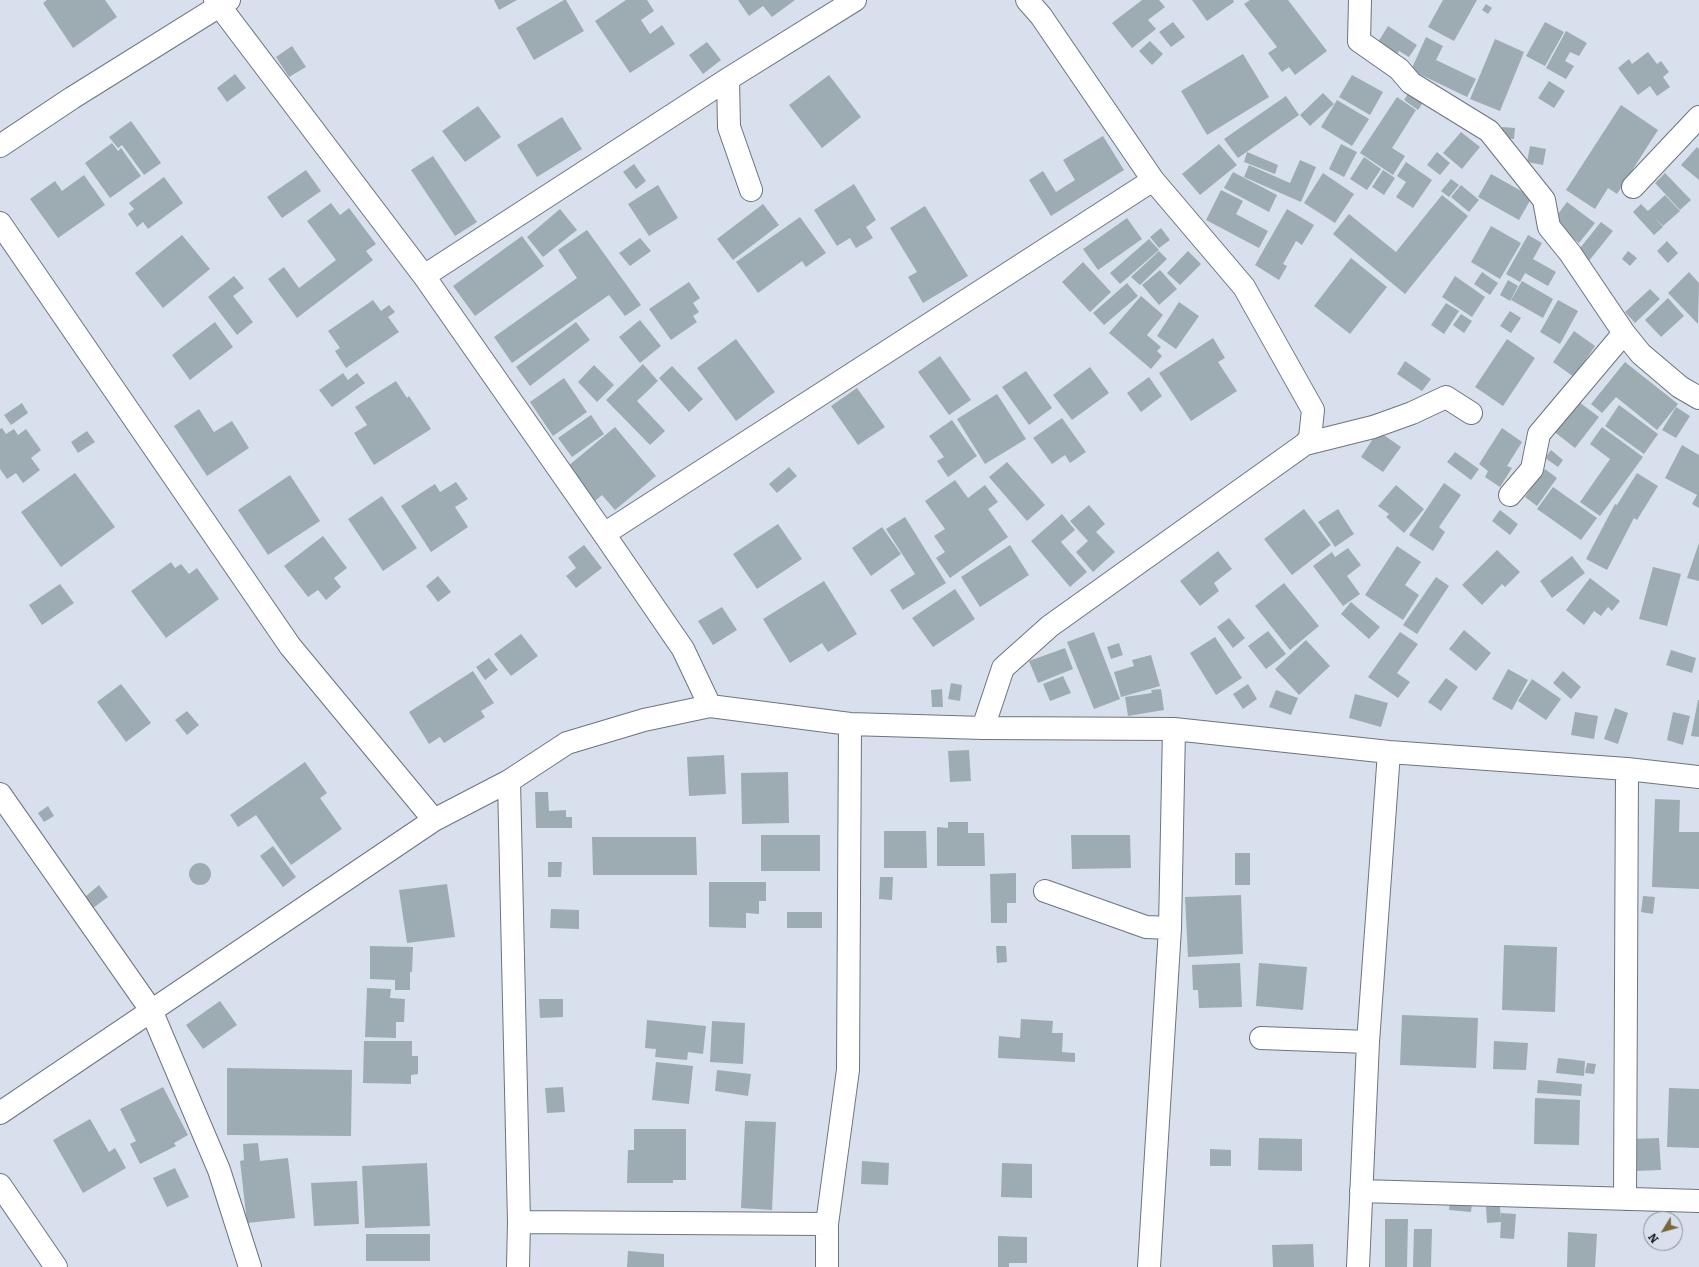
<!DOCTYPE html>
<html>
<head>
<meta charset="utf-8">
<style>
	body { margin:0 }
	#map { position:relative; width:1699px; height:1267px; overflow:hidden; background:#d7e0ec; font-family:Bitter,serif }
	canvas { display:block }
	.north { position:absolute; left:1643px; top:1211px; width:40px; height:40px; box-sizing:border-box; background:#d7e0ec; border:1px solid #8a919a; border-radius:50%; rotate:233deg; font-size:11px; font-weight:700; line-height:16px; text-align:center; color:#171b1f }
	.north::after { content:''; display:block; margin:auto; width:14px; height:18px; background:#796836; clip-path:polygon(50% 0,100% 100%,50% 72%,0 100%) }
</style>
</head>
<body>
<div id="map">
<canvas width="1699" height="1267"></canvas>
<div class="north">N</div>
</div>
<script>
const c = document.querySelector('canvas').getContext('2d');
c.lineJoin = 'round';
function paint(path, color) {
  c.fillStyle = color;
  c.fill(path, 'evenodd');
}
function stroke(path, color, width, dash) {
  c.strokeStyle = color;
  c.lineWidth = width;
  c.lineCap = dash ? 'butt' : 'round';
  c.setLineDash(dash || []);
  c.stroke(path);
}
const building = new Path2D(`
	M47,0H105L117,17L73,48L43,3Z
	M494,0H517L499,10Z
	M564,0H566L584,31L534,60L516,28Z
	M626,0H647L654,11L641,20L650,34L662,25L675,44L630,73L595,21Z
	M738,0H795L772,17L763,6L749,16Z
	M1142,0H1159L1165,7L1148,20L1156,29L1132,48L1112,23Z
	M1192,0H1233L1234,2L1207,21Z
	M1250,0H1288L1327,51L1295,75L1289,67L1282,72L1268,53L1277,47L1244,4Z
	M1443,0H1477L1454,41L1428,27Z
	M1486,4L1492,8L1488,14L1482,10Z
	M1173,22L1185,37L1171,47L1159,32Z
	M1545,22L1564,32L1545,66L1526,56Z
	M1388,26L1417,45L1409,57L1399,51L1397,54L1378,42Z
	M1566,31L1587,43L1579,56L1570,52L1565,61L1574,66L1566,79L1546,68Z
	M1426,37L1443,46L1436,60L1476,79L1467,97L1411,70Z
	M1495,39L1524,52L1500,111L1470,99Z
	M1150,41L1163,54L1152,65L1139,51Z
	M707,42L721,60L703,74L689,55Z
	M292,46L306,67L289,77L276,57Z
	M1648,52L1657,64L1661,61L1669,72L1663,77L1670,87L1657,96L1650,86L1638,95L1618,68L1629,59L1632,64Z
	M1243,54L1269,97L1207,135L1181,91Z
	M235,74L246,88L227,102L217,88Z
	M829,75L861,117L822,148L789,105Z
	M1352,75L1383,92L1370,115L1339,97Z
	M1549,81L1565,91L1554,108L1538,98Z
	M1410,91L1424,101L1418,110L1404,100Z
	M1323,93L1334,104L1310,126L1300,115Z
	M1286,96L1299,115L1238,158L1224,139Z
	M1397,97L1416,110L1392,148L1405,156L1393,175L1360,153Z
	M1337,100L1369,119L1352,146L1321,127Z
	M1621,105L1658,130L1617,194L1608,188L1595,209L1566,190Z
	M478,106L501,137L465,162L442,131Z
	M562,117L582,149L537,177L517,145Z
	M131,121L161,163L144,175L122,145L118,148L109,137Z
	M1502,127L1515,128L1514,139L1501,138Z
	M1461,132L1480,147L1462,169L1443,153Z
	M1103,136L1124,170L1051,216L1029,180L1043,171L1056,192L1075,180L1063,160Z
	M112,143L118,151L121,148L141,176L110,198L85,163Z
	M1219,144L1237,165L1200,195L1182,174Z
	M1341,144L1357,152L1344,177L1329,169Z
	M1530,146L1546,149L1543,165L1527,162Z
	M1697,147L1699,149V180L1681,165Z
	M1247,152L1278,165L1275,174L1244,162Z
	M1437,152L1450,163L1440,175L1427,165Z
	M433,156L477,222L455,236L411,170Z
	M1364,157L1381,169L1367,190L1350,179Z
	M1300,160L1316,167L1301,202L1244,177L1249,165L1290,183Z
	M1406,162L1432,180L1413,208L1396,197L1406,182L1397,176Z
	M634,164L646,181L636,189L623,172Z
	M306,170L321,191L282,218L267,197Z
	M1383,170L1395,178L1384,195L1372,187Z
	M1233,172L1277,195L1269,212L1224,188Z
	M1323,173L1354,194L1335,223L1304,203Z
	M1665,173L1691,200L1680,210L1655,183Z
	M1491,174L1532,197L1519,220L1478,197Z
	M84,175L105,205L58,238L30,199L55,181L62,191Z
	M164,177L183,203L148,229L143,222L137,227L128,214L134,209L129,203Z
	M1451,179L1459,185L1449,197L1441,191Z
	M854,184L876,220L866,227L873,238L856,248L850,238L837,246L814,210Z
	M658,185L678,218L649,236L628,204Z
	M1461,185L1479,200L1469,212L1451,197Z
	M1221,190L1243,201L1236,214L1268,231L1259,248L1206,220Z
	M1442,195L1468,216L1405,294L1333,234L1349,214L1396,252Z
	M1665,195L1680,211L1663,226L1654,217L1663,227L1654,235L1633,212L1641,204L1648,211Z
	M1567,202L1595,223L1579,243L1552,222Z
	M331,203L340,215L349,208L376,244L366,251L373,260L297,318L268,279L284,267L299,288L336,260L307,221Z
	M763,204L779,225L733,260L717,239Z
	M925,206L968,276L923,303L908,277L917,272L890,228Z
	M560,209L577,230L543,257L527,237Z
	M1287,209L1314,225L1302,245L1296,241L1283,264L1287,266L1279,280L1255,265Z
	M800,217L826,253L806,267L802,261L758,293L736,262Z
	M1127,218L1142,239L1098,270L1083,249Z
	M1601,222L1613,231L1588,262L1576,253Z
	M1491,226L1521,243L1500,279L1471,262Z
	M1161,228L1170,240L1159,248L1150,237Z
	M587,230L641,305L625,316L609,295L512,363L494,337L577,278L558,250Z
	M182,235L210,269L163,308L135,273Z
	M1528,235L1542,243L1533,259L1556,272L1548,286L1525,273L1520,282L1506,274Z
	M522,236L544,266L475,316L453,286Z
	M640,238L651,251L630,266L619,253Z
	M1149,239L1159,250L1120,284L1110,273Z
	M1667,241L1678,253L1668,263L1657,251Z
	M1159,251L1167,259L1140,285L1131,277Z
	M1188,251L1201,264L1180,285L1167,273Z
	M1628,251L1637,258L1630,266L1622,259Z
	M1351,258L1387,287L1350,334L1314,306Z
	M1083,262L1111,292L1090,312L1062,282Z
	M1160,270L1177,289L1159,305L1142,285Z
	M1482,272L1498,283L1490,295L1474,284Z
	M1689,272L1699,283L1698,324L1668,293Z
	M234,276L244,288L233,296L253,322L237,335L208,297Z
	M1455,276L1485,297L1472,317L1442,297Z
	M1508,280L1518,286L1510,301L1500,295Z
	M1522,281L1553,299L1543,318L1511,300Z
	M689,282L700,298L693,303L699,312L693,316L697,322L671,340L649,309Z
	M1127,283L1138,296L1104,325L1093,313Z
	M1650,289L1660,299L1635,323L1625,312Z
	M1141,296L1163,315L1147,335L1161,347L1157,351L1162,356L1151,369L1109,333Z
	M1668,298L1684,316L1661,337L1645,320Z
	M373,300L381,311L389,305L395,312L388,317L399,332L346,368L335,351L340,348L328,331Z
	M1558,300L1578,311L1560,344L1540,332Z
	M1179,302L1199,316L1176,349L1157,336Z
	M1446,303L1459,311L1444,334L1431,325Z
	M1510,311L1521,318L1511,333L1500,326Z
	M1461,314L1472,321L1464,333L1453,325Z
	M640,320L661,346L640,363L619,337Z
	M215,322L233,347L190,380L172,355Z
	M576,322L590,340L530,386L516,367Z
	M1574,331L1595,346L1574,377L1553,362Z
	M1213,338L1225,358L1218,362L1237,391L1191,421L1159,373Z
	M736,339L775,392L736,421L697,368Z
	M1507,339L1535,358L1503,406L1475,387Z
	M940,356L971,400L949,415L918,372Z
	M1405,361L1431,379L1422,391L1397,374Z
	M1625,362L1678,404L1657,430L1616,397L1602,413L1591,404Z
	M643,364L658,381L637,401L665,431L650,445L606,400Z
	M594,365L614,385L597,402L578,382Z
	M672,366L703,399L689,412L659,378Z
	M1090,367L1109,393L1072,420L1053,395Z
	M1026,371L1052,408L1029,425L1002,387Z
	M343,373L348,380L357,373L365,383L332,407L319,390Z
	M1149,377L1162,396L1141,412L1127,393Z
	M564,378L587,412L553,436L530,402Z
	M396,381L407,398L409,396L431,429L374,465L354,433L367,425L355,407Z
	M857,388L885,427L858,445L831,406Z
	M997,394L1026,439L985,464L957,419Z
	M1575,399L1599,417L1575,448L1552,430Z
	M22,403L28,413L11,425L4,415Z
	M1619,405L1658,434L1644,454L1605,426Z
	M1676,407L1690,416L1676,438L1662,430Z
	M199,409L214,432L232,421L249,448L207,476L174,426Z
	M591,415L604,434L572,457L558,438Z
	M1062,418L1086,452L1070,463L1065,455L1052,464L1033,438Z
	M952,420L977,456L948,477L937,461L944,457L929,436Z
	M615,427L656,476L615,510L602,495L595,501L567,467Z
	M1602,427L1643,457L1600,516L1580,502L1610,459L1590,444Z
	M2,428L6,434L14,429L18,435L26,429L41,450L31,458L40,470L23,483L16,473L7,479L0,469V429Z
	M1502,428L1522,442L1507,466L1512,468L1500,487L1485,477L1488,471L1479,464Z
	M87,431L95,442L78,453L71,442Z
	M1378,431L1401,447L1383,472L1361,457Z
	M1682,445L1699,455V508L1692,504L1697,495L1665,478Z
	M1551,450L1563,460L1558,467L1545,458Z
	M1455,452L1479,469L1471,480L1447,462Z
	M1007,462L1045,505L1027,521L989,477Z
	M789,467L797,476L777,493L769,484Z
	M1545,469L1557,478L1537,506L1525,497Z
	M75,473L115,527L61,567L21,512Z
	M1637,473L1658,486L1637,520L1634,518L1607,570L1586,559L1615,504L1617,505Z
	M290,475L320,521L268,555L238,510Z
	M955,480L968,498L985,485L998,502L988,509L1008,537L950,578L936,558L945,552L934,536L945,529L925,501Z
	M456,482L468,499L455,507L468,527L431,552L401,506L435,484L440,492Z
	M1444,483L1461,495L1439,527L1445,532L1433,551L1409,535Z
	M1396,485L1424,509L1404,533L1386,517L1389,514L1378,506Z
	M1553,487L1597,518L1581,540L1537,509Z
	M382,496L417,548L383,571L348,519Z
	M1089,505L1105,524L1096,532L1115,552L1093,572L1076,552L1088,541L1070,521Z
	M1304,509L1331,545L1292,575L1264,539Z
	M1338,509L1354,534L1335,547L1318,522Z
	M1500,510L1518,524L1510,535L1492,521Z
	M1062,514L1075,530L1061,542L1087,572L1070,587L1031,541Z
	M905,517L946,583L903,610L890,590L915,574L886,529Z
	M778,524L802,559L757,589L733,554Z
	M882,527L901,554L871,576L852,548Z
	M323,536L347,568L334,578L341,587L326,600L318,590L308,597L284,566Z
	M1699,543V581L1687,578Z
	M584,545L602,568L576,588L566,576L576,568L568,557Z
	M1010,545L1029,575L980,607L961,577Z
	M1397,546L1421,562L1405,585L1419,595L1403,620L1365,595Z
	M1348,548L1361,565L1347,576L1360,594L1343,606L1313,566L1332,552L1335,557Z
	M1497,550L1520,572L1505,587L1502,584L1482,605L1462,585Z
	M1218,551L1232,569L1214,583L1219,591L1200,606L1180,581Z
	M1572,556L1585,573L1552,598L1540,581Z
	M171,562L175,568L181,564L189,574L197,568L219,599L166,638L131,591Z
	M1653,567L1681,574L1667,626L1639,619Z
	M438,576L451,592L438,602L426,586Z
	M1436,577L1449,586L1417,634L1403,625Z
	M1590,578L1620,601L1612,611L1608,607L1601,616L1594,611L1584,625L1566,610Z
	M824,581L857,634L828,652L822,643L790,663L763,619Z
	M1284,583L1319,626L1290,650L1255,606Z
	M60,584L74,603L42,625L29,605Z
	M955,589L975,619L933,647L912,618Z
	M1351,602L1380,627L1369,639L1341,614Z
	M722,607L737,630L713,645L698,621Z
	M1229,618L1245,638L1233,648L1217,627Z
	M1464,630L1491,653L1476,671L1449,649Z
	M1268,631L1286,654L1266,669L1248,646Z
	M1094,632L1120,699L1094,709L1067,642Z
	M1400,632L1418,644L1397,673L1410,682L1398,698L1368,677Z
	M521,634L538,656L511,676L494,654Z
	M1215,637L1242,678L1216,695L1190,653Z
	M1306,640L1330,666L1299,695L1275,669Z
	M1119,643L1123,655L1111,659L1107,647Z
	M1065,648L1073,669L1038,683L1029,661Z
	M1671,650L1696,658L1692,673L1666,665Z
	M1151,655L1160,686L1121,697L1114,672L1134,666L1132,660Z
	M489,658L498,670L485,680L476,667Z
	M1508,669L1528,680L1512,710L1492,699Z
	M473,671L494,703L481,711L485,717L444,743L440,737L429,744L409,712Z
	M1563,671L1581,687L1571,699L1553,683Z
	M1063,676L1071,693L1050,701L1043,684Z
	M1446,678L1458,687L1441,711L1428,702Z
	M1532,679L1561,699L1546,720L1518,701Z
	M951,683L962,685L960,701L948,699Z
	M121,684L151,723L126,742L97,702Z
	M1248,684L1257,699L1243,709L1233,694Z
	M942,689L943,707H932L931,690Z
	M1161,689L1164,710L1128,716L1125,697L1152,693L1151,690Z
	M1276,690L1298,698L1291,715L1269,707Z
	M1355,694L1388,703L1381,727L1349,718Z
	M1698,700H1699V737L1691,736Z
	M1615,708L1628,713L1618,744L1604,739Z
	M187,711L199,725L187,735L175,720Z
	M1575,712L1598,716L1594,739L1571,735Z
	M1673,712L1690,716L1683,745L1667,740Z
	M969,750L971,781L950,782L948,751Z
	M724,755L726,794L689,796L687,757Z
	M305,762L327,793L320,798L342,829L291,865L256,815L238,827L230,815Z
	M788,772L789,823L742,824L741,773Z
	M535,792H548L549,811L566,810V817H572V828H536Z
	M1655,799L1680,800L1679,832H1699V889L1652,887Z
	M48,806L54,816L44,822L38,813Z
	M948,822H968V833H984L985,866H937V827L948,828Z
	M884,831H926L927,868H884Z
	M761,835H820V871H761Z
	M1071,835H1130L1131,868L1072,869Z
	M592,837H696L697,875H593Z
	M273,846L296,877L283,887L260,856Z
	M1235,853H1250V885H1235Z
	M548,862H562L561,877H548Z
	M189 874a11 11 0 1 1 22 0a11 11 0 1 1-22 0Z
	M1016,873V903H1007V923H991L990,874Z
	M880,877H893L892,900L879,899Z
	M709,882H766V901H759V914L746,913V928L709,927Z
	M447,884L455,937L407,943L399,890Z
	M99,885L108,897L93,908L85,897Z
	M1241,895L1243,954L1188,957L1185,897Z
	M1643,896L1655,897L1653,914L1641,912Z
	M551,909L579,910V929L550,928Z
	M787,912H822V928H787Z
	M1504,945L1557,947L1555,1012L1502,1010Z
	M370,946L413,947L412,972H410V990H395V980L370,979Z
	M996,946H1006L1007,962L997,963Z
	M1240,963L1242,1007L1199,1008L1198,990H1193L1192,965Z
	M1259,963L1307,967L1303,1010L1256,1006Z
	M367,988L391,989L390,998L405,999L404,1022H396V1038L365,1037Z
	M539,999H563V1017L540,1018Z
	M220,1001L237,1025L203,1049L186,1025Z
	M1402,1015L1478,1018L1476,1068L1400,1065Z
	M1021,1019L1053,1021L1052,1033H1063L1062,1052L1075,1053V1062L998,1058L999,1036L1020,1038Z
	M647,1020L706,1026L703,1054L688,1052L687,1060L655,1057L656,1049L645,1048Z
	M712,1021L745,1023L743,1064L710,1062Z
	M364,1041H412V1056H418V1074L411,1075V1084L363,1083Z
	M1494,1041L1528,1043L1526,1070L1493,1069Z
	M1558,1058L1585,1061L1584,1076L1556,1073Z
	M656,1062L693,1066L689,1104L652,1100Z
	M1587,1063L1596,1064L1594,1074L1585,1073Z
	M227,1068L352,1070L351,1136L227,1135Z
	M717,1070L751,1074L748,1096L715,1091Z
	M1538,1080L1582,1084L1581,1096L1537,1093Z
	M163,1087L188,1135L174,1143L176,1146L140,1164L130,1144L136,1141L120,1109Z
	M563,1087L565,1112L547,1113L545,1088Z
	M1669,1088L1699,1089V1148L1667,1147Z
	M1535,1098L1580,1100L1579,1145L1534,1144Z
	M90,1119L109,1152L115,1148L126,1168L83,1193L53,1140Z
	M745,1121L776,1122L772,1210L741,1208Z
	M634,1129H686V1180H673V1183H627L628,1150H634Z
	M1259,1138L1302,1139V1171L1258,1170Z
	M1659,1138L1661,1170L1633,1171L1631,1139Z
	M258,1143L260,1161L288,1158L295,1218L247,1223L240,1161L244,1160L243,1144Z
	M1210,1149L1231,1150V1166H1210Z
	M862,1161L889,1163L888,1185L861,1184Z
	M427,1163L430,1226L365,1228L362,1166Z
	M1002,1163L1032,1164V1198L1001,1197Z
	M175,1168L189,1197L167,1207L153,1178Z
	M357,1181L359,1224L314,1226L311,1183Z
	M1450,1201L1472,1203L1471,1212L1449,1210Z
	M1500,1206L1501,1220V1213L1516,1214L1514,1239L1500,1238L1501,1222L1487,1223L1486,1207Z
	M1385,1219H1408L1407,1267H1385Z
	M1414,1229H1432L1431,1267H1413Z
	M1568,1232L1597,1234L1595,1267H1567Z
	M366,1234H430V1261H366Z
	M998,1236L1027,1237V1263H1009V1267H998Z
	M1313,1244L1314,1267H1273L1272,1245Z
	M628,1251L664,1254V1267H627Z`);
const minor = new Path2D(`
	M215,0L424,276L604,534L683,649L710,706
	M1360,0L1359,41L1399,69L1411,83L1489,131L1544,200L1549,227L1570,253L1624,333L1641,354L1680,387L1699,398
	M728,79L729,127L751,190
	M0,146L72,98L229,0
	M1633,187L1699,117
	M0,223L290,646L434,820
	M424,276L728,79L855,0
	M1305,444L1373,427L1412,413L1446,397L1471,413
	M1510,495L1532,469L1539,434L1624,333
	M604,534L1153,180
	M983,728L1003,668L1050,626L1305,444L1310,438L1313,410L1244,287L1153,180L1041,16L1027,0
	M509,781L519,1222L518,1267
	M0,794L151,1010L219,1170L250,1267
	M1045,891L1146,927L1170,928
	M1261,1038L1368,1042
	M0,1113L434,820L509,781L567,743L644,720L710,706L850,724L983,728L1174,729L1389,752L1627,769L1699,777
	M0,1185L56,1267
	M1361,1191L1699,1201
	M1625,1199L1627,769
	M519,1222L827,1224
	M827,1267V1224L848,1070L850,724
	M1149,1267L1170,928L1174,729
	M1358,1267L1368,1042L1389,752`);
paint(building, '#9dacb3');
stroke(minor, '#6c747f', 24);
stroke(minor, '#fff', 22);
</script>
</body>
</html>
